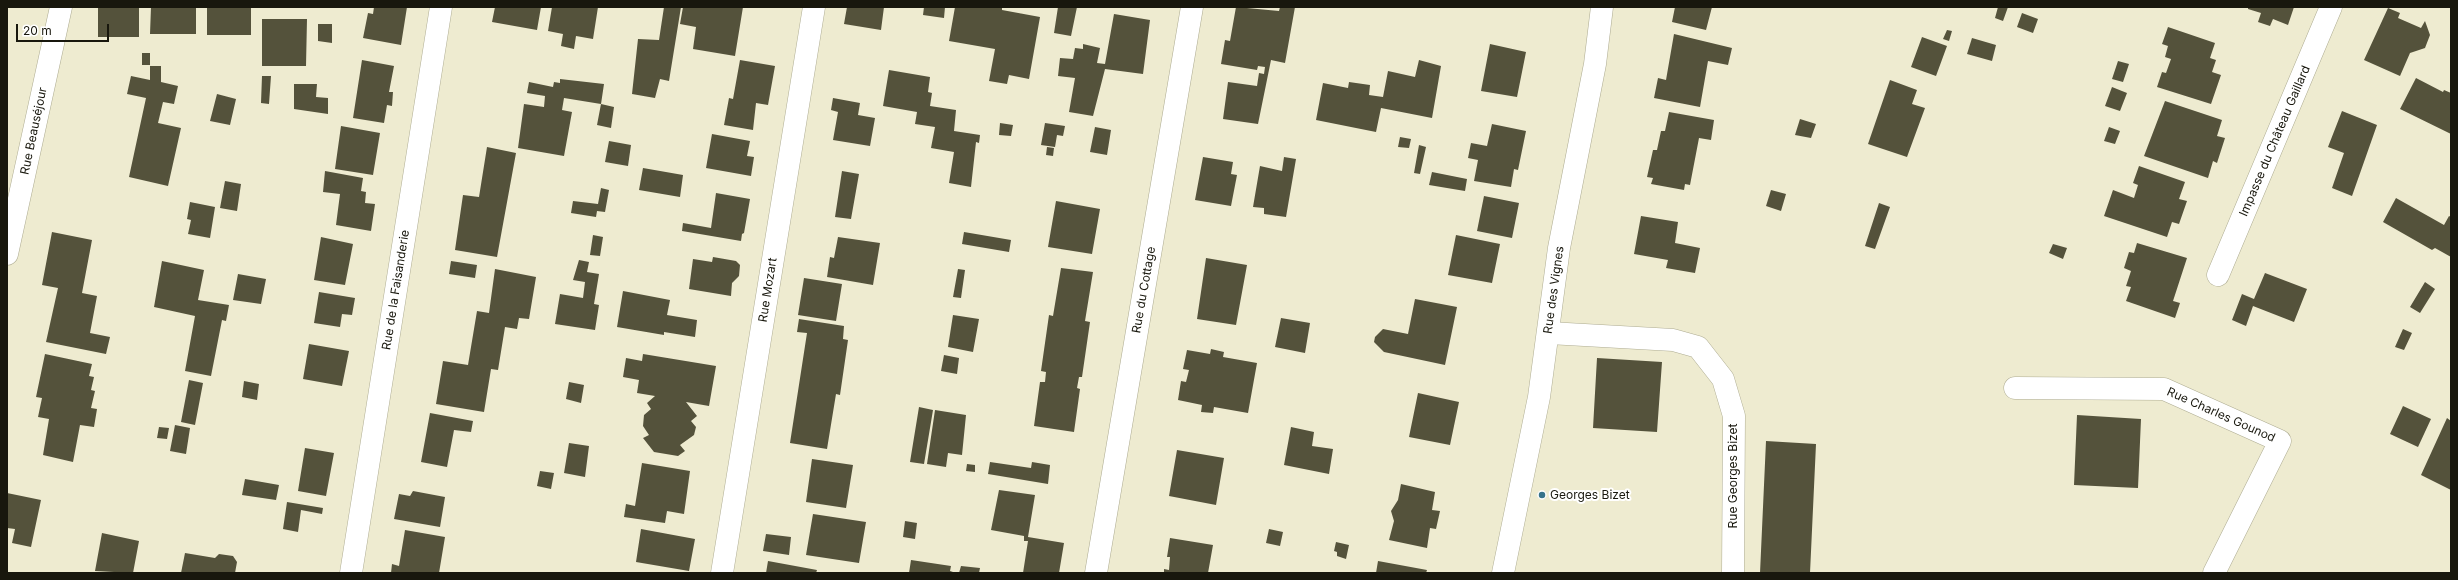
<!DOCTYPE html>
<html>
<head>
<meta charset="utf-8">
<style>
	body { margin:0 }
	#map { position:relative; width:2458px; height:580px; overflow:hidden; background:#eeebd0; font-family:Inter,sans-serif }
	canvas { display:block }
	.frame { position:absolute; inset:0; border:8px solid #18170d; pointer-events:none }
	.scale { position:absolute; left:16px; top:24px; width:93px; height:18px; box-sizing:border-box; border:2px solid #18170d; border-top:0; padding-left:5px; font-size:12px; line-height:14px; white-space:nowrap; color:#18170d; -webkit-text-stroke:3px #fff; paint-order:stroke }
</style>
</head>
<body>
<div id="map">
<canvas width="2458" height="580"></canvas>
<div class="frame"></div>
<div class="scale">20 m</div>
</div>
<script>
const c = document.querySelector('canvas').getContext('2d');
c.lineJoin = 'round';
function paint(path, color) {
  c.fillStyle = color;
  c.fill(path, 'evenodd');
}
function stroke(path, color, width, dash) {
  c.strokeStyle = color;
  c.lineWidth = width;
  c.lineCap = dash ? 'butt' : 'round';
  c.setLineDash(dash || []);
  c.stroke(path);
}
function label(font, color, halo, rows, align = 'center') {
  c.font = font + ' Inter,sans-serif';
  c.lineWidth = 4;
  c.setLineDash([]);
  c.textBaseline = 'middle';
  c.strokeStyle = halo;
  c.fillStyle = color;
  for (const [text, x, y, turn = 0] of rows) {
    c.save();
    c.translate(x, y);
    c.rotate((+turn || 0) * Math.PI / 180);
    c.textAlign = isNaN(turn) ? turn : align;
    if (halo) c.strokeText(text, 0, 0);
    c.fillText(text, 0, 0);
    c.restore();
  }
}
const building = new Path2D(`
	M98,7H139V37H98Z
	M151,7H196V34H150Z
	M207,7H251V35H207Z
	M374,7H407L401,45L363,38L368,13L373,14Z
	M495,7H541L537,30L492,22Z
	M552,7H598L593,39L576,36L574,49L561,46L563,34L548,31Z
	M664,7H681L669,81L660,79L655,98L632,94L638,39L659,40Z
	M683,7H743L735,56L693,49L696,27L680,24Z
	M847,7H884L881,30L844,24Z
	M924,7H945L944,18L923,15Z
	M955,7H1002V10L1040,17L1029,79L1009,75L1007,84L989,81L995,49L949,41Z
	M1058,7H1077L1071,36L1054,33Z
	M1236,7L1279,11L1280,7H1295L1285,63L1271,60L1258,124L1223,119L1228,82L1257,86L1259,73L1264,74L1265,67L1258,66L1257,70L1221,64L1225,40L1230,41Z
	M1675,7H1712L1706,30L1672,22Z
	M1998,7H2008L2003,21L1995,18Z
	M2248,7H2294L2288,25L2273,19L2270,26L2258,22L2261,13L2248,9Z
	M2388,8L2400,13L2398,18L2421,28L2425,21L2430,35L2425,48L2410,53L2400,76L2364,60Z
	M2022,13L2038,19L2033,33L2017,27Z
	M1114,14L1150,20L1143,74L1105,69L1093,116L1069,112L1075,78L1058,76L1060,58L1073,59L1075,48L1083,49V44L1100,48L1097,63L1105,64Z
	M262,19H307L306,66H262Z
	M318,24H332V43L318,41Z
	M2168,27L2215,43L2210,58L2216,60L2212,72L2221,75L2211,104L2157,87L2162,72L2166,73L2171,59L2165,57L2168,46L2162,44Z
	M1947,30L1952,31L1949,41L1943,39Z
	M1674,34L1732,48L1728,65L1708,61L1700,107L1654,98L1658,78L1666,80Z
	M1922,37L1947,46L1936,76L1911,67Z
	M1972,38L1996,45L1992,61L1967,54Z
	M1490,44L1526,52L1517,97L1481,91Z
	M142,53H150V65H142Z
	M362,60L394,66L389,92H393L392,106L387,105L384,123L353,118Z
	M740,60L775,66L768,105L756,103L753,130L724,125L729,98L733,99Z
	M1419,60L1441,66L1432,118L1381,108L1376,132L1316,120L1323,83L1348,88L1349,82L1370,85L1369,95L1383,97L1388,71L1415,77Z
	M2118,61L2129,64L2123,82L2112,79Z
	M150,66H161V82L178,86L174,104L163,102L158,123L181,128L168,186L129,177L146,98L127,94L131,76L150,80Z
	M889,70L930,77L928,92L932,93L930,106L956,110L954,131L980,135L979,143L976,142L971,187L949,183L954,152L931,148L935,127L915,124L917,112L883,106Z
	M262,76H271L269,104L261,103Z
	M2416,78L2443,92L2444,90L2451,93V134L2400,109Z
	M560,79L604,84L601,104L564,98L562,110L572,112L564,156L518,148L524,104L544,107L545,96L527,93L529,82L553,87L554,82L560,83Z
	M1890,80L1917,90L1912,104L1925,108L1907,157L1868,144Z
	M294,84H317L316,97L328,98V114L294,109Z
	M2112,87L2127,93L2120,111L2105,106Z
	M217,94L236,99L230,125L210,121Z
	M833,98L860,103L858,115L875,118L870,146L833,140L838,112L831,110Z
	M2165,101L2222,120L2217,136L2225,138L2217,163L2213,161L2208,178L2144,156Z
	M601,104L614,107L611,128L597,125Z
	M2342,111L2377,125L2352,196L2332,188L2344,153L2328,147Z
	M1669,112L1714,120L1711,140L1699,138L1690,185L1685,184L1684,190L1651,184L1653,178L1647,177L1653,150H1657L1661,131H1665Z
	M1800,119L1816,124L1811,138L1795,135Z
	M1000,123L1013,125L1011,136L999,135Z
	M1045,123L1065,126L1063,136L1057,135L1055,147L1041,145Z
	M1492,124L1526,131L1518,170L1514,169L1511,187L1474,181L1478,160L1468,158L1471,143L1487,146Z
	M341,126L380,133L373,175L335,169Z
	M1095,127L1111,130L1107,155L1090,152Z
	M2109,127L2120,131L2115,144L2104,141Z
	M712,134L750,141L747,156L754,157L751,176L706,168Z
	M1400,137L1411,139L1409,148L1398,147Z
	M609,141L631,145L628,166L605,162Z
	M1419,145L1426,147L1420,174L1414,173Z
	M487,147L516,153L497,257L455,250L463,195L479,197Z
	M1047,147L1054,148L1053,156L1046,155Z
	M1203,157L1233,162L1231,174L1237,175L1231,206L1195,200Z
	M1284,157L1296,159L1286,217L1264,214V208L1253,207L1260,166L1282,171Z
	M2139,166L2185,182L2179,199L2187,201L2179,224L2172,222L2167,237L2104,216L2113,190L2134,198L2138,185L2133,183Z
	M643,168L683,175L680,197L639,190Z
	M325,171L363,178L361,191L366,192L365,203L375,204L371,231L336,225L340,194L323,192Z
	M842,171L859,174L851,219L835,217Z
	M1432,172L1467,179L1465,191L1429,185Z
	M225,181L241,184L237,211L220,208Z
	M601,188L609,190L605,212L597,211L596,217L571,213L573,201L598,204Z
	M1771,190L1786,194L1781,211L1766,206Z
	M716,193L750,199L744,233L742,234L741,241L682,231L683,223L711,228Z
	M1484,196L1519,203L1512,238L1477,231Z
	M2396,198L2444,225L2449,216L2451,217V257L2435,248L2432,250L2383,222Z
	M1056,201L1100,209L1092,254L1048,247Z
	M190,202L215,207L210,238L188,234L191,220L187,219Z
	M1879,203L1890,207L1875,249L1865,246Z
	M1641,216L1678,222L1675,243L1700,248L1695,273L1666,268L1668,260L1634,254Z
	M52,232L92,240L82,293L97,296L90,333L110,337L106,354L46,342L58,288L42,285Z
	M964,232L1011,240L1009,252L962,244Z
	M593,235L603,237L600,256L590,255Z
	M1456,235L1500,244L1492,283L1448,275Z
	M321,237L353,244L345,285L314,280Z
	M838,237L880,243L873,285L827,277L830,257L834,258Z
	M2137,243L2187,258L2173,301L2180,303L2175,318L2126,301L2131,287L2126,286L2131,271L2124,268L2129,252L2134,253Z
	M2053,244L2067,248L2063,259L2049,253Z
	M713,257L736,261L740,265L739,276L732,283L731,296L689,289L693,259L712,262Z
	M1206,258L1247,265L1236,325L1197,319Z
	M579,260L589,262L587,272L599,274L594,304L599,305L595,330L555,324L560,294L583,298L585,282L573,280Z
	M162,261L204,270L198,300L229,305L226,321L222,320L211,376L185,371L195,316L154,307Z
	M451,261L477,265L475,278L449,274Z
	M1061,268L1093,272L1085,321L1090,322L1082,377H1079L1077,388L1080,389L1074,432L1034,426L1040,382H1045L1046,372L1041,371L1049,315L1053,316Z
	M495,269L536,277L529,319L519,318L517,329L505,327L498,370L491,369L484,412L436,404L443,361L468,365L477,311L489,313Z
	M958,269L965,270L961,298L953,297Z
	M2265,273L2307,289L2294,322L2253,306L2246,326L2232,320L2242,294L2254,299Z
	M238,274L266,279L261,304L233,300Z
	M804,278L842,284L836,321L798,315Z
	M2425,282L2435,289L2420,313L2410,307Z
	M623,291L670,300L667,315L697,320L695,337L664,332V335L617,327Z
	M319,292L355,298L352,315L342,314L340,327L314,323Z
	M1415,299L1457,307L1445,365L1384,352L1374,342L1375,337L1383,329L1408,334Z
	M953,315L979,319L973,352L948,347Z
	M1281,318L1310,323L1305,353L1275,347Z
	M799,319L844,326L843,339L848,340L840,395L836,394L827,449L790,443L807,333L797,332Z
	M2403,329L2412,333L2404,350L2395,347Z
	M309,344L349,351L342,386L303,379Z
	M1211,349L1224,352L1223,357L1257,363L1248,413L1214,407L1213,413L1201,412L1202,405L1178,400L1181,381L1186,382L1189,370L1183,369L1187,350L1210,354Z
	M45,354L92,364L89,376L94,377L91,390L95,391L91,408L97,409L94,427L80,425L73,462L43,455L49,419L38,417L42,398L36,397Z
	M643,354L716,366L709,406L686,402L697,416L691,421L696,427L694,435L680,445L685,451L678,456L654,452L643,438L649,435L643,426L644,415L651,409L647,403L655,396L637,393L639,380L623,377L626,358L642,361Z
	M944,355L959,358L957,374L941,371Z
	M1597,358L1662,362L1657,432L1593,428Z
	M189,380L203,383L195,425L181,422Z
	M244,381L259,384L257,400L242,397Z
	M569,382L584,385L581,403L566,399Z
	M1418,393L1459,402L1450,445L1409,437Z
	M2403,406L2431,419L2418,447L2390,434Z
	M919,407L933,410L924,464L910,462Z
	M935,410L966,415L962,455L948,453L946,467L927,464Z
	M430,413L473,421L471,432L454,430L447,467L421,462Z
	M2077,415L2141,419L2138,488L2074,485Z
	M2447,418L2451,421V490L2421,475Z
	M175,425L190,428L186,454L170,451Z
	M159,427L169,428L167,439L157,438Z
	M1291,427L1314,432L1312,446L1333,449L1329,474L1284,465Z
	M1766,441L1816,444L1810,573H1760Z
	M569,443L589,446L585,477L564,473Z
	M305,448L334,453L326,496L298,491Z
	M1177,450L1224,458L1216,505L1169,496Z
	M812,459L853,465L846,508L806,502Z
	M990,462L1031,468L1032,462L1050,465L1048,484L988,474Z
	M642,463L690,471L684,514L667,511L665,523L624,517L626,504L635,506Z
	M967,464L975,465V472L966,471Z
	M540,471L554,473L551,489L537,486Z
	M245,479L279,485L276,500L242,495Z
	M1401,484L1435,492L1432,510L1440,511L1436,529L1430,528L1427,548L1389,540L1394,521L1391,511L1398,500Z
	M999,490L1035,495L1028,537L1064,543L1059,573H1023L1028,541H1024V536L991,530Z
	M413,491L445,497L440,527L394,519L399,494L410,496Z
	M7,493L41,500L31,547L12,543L15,529L7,528Z
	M287,502L323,508L322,514L301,510L298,532L283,529Z
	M813,514L866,522L859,563L806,555Z
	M905,521L917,523L915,539L903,537Z
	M641,529L695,539L689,571L636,562Z
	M1269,529L1283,532L1280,546L1266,543Z
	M405,530L445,537L439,573H391L392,564L399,566Z
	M102,533L139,541L133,573L95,571Z
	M766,534L791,537L789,555L763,551Z
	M1170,538L1213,545L1208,573H1164V569L1169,570L1170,557H1167Z
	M1336,542L1349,545L1346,559L1337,556V552L1334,551Z
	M185,553L215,558L219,554L233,556L237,562L235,573H181Z
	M911,560L951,566L950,571L956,573H909Z
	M768,561L817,570L816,573H766Z
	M1378,561L1427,570L1426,573H1376Z
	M961,566L980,568L979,573H959Z`);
const street = new Path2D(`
	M7,254L61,7
	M2218,275L2331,7
	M1549,333L1673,340L1698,347L1723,379L1734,416L1733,573
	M2015,388L2164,389L2280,441L2214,573
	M351,573L441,7
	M722,573L814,7
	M1096,573L1192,7`);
const secondary = new Path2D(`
	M1503,573L1539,397L1559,248L1595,64L1602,7`);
const markers = [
	[1542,495,4,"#37738b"]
];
const streetNames = [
	["Rue Beauséjour",34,131,-78],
	["Impasse du Château Gaillard",2275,141,-67],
	["Rue de la Faisanderie",396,290,-81],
	["Rue Mozart",768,290,-81],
	["Rue du Cottage",1144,290,-80],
	["Rue des Vignes",1554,290,-82],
	["Rue Charles Gounod",2221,415,24],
	["Rue Georges Bizet",1733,476,-90]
];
const poiNames = [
	["Georges Bizet",1550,495]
];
paint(building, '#54523b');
stroke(street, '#aeac92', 23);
stroke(secondary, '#aeac92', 23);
stroke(street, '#fff', 22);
stroke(secondary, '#fff', 22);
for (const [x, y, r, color] of markers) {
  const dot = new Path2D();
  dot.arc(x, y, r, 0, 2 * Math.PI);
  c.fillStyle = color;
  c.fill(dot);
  stroke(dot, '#fff', 1.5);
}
label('12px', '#18170d', '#fff', streetNames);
label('12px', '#18170d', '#fff', poiNames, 'left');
</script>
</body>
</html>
